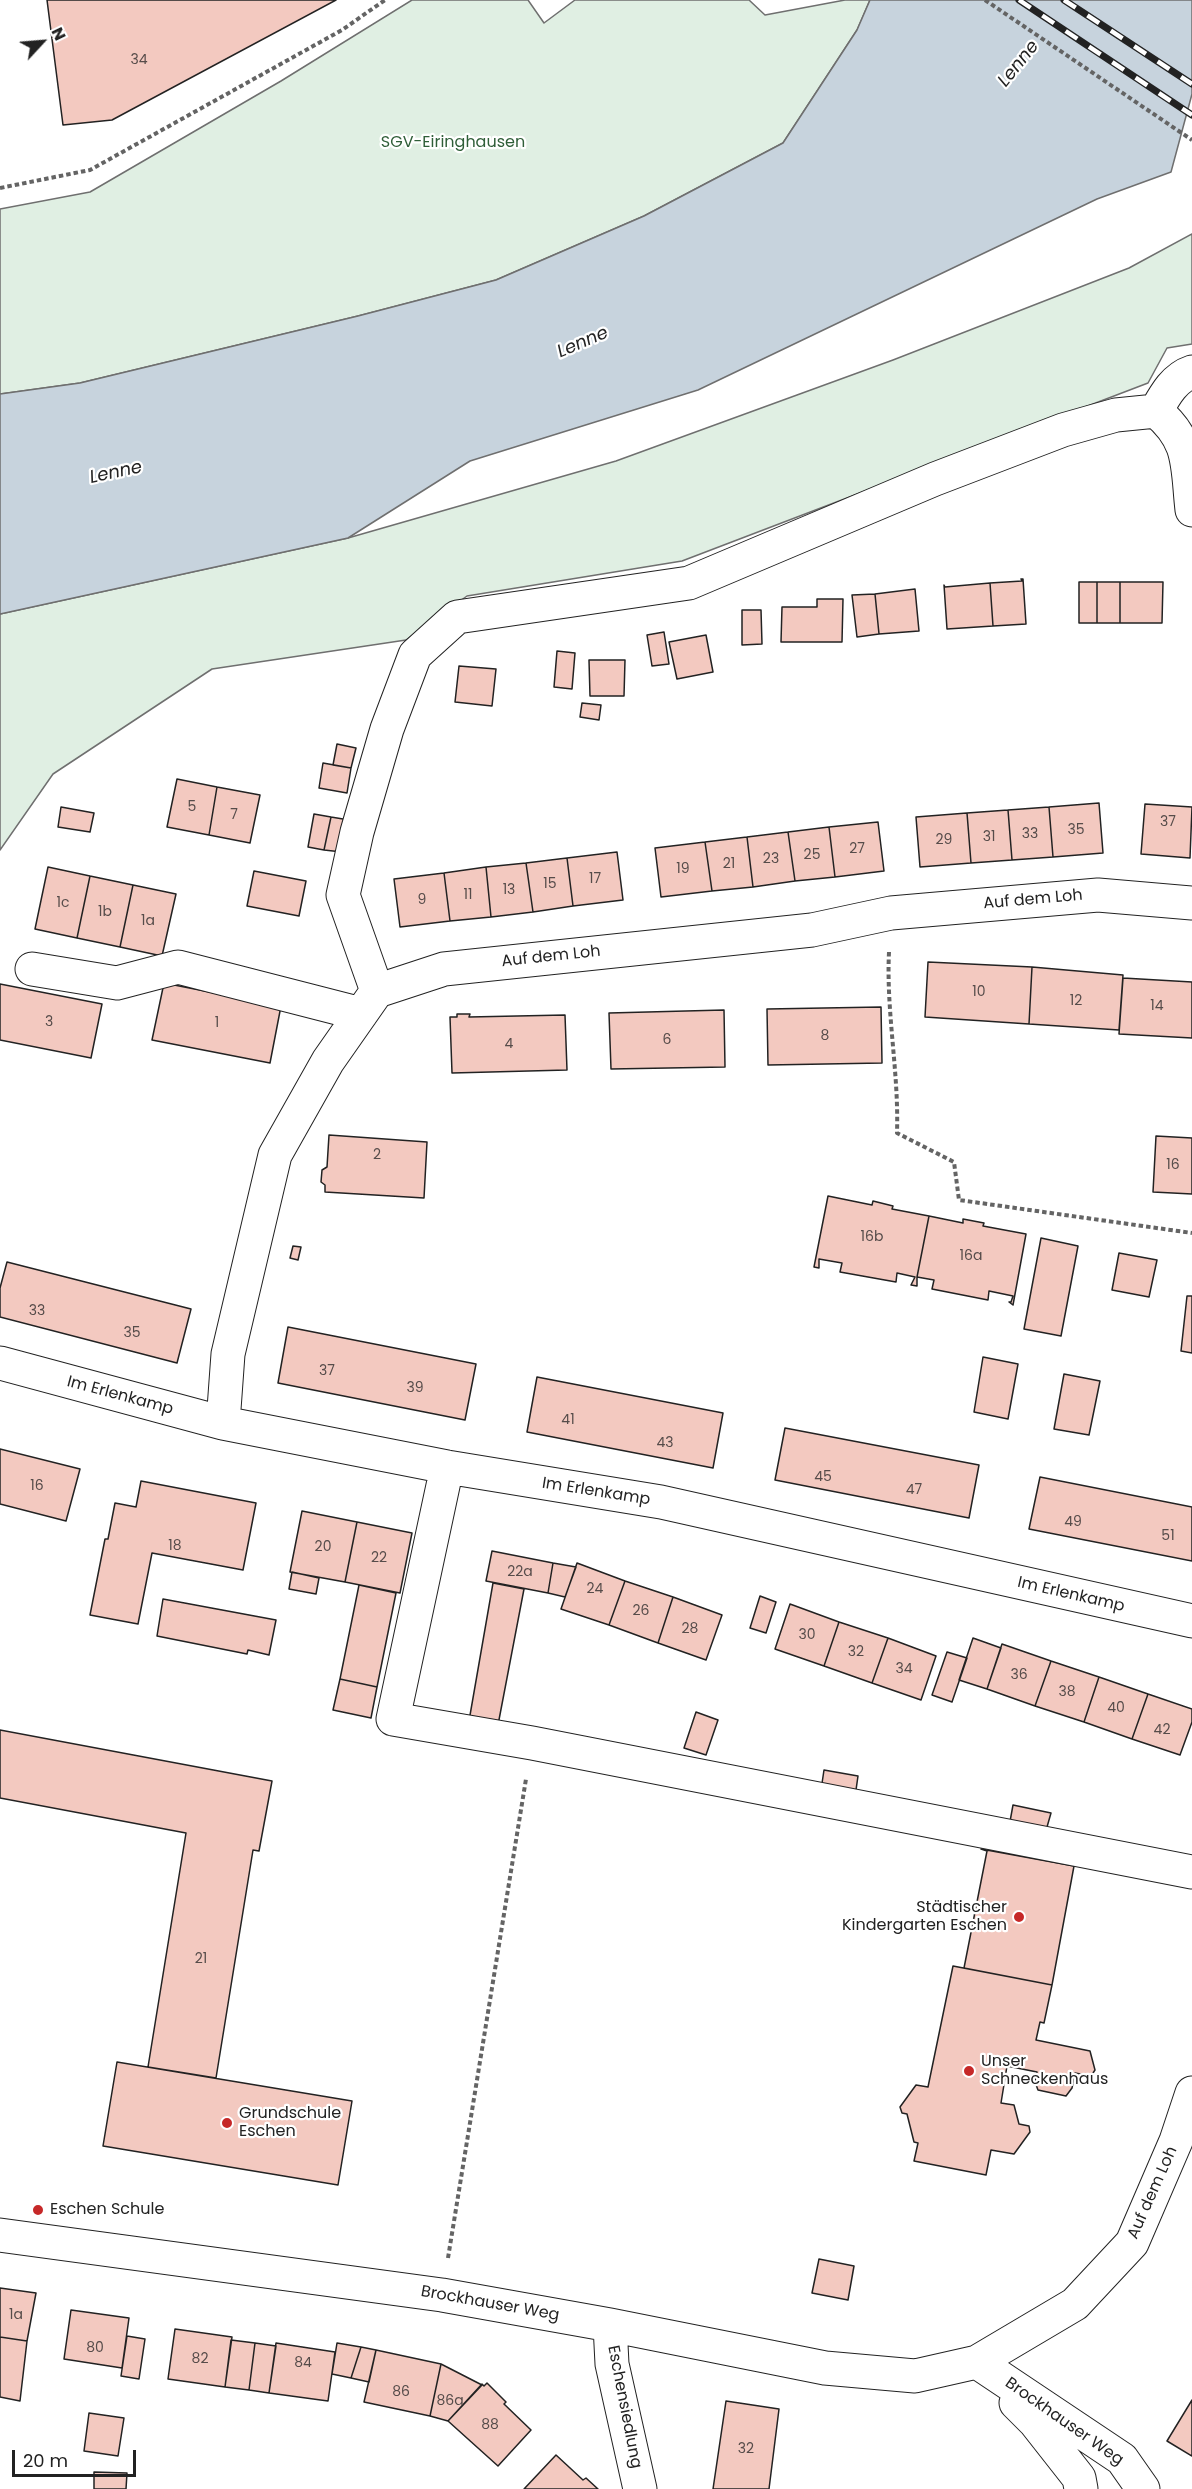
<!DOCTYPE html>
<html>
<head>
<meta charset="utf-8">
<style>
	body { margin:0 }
	#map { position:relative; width:1192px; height:2489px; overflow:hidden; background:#fff; font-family:Poppins,sans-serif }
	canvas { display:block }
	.north { position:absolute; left:12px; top:12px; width:60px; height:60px; -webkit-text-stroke:4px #fff; paint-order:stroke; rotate:64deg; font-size:16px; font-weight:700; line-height:24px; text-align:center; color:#222 }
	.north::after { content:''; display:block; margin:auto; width:21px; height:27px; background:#222; clip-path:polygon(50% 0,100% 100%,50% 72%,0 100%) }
	.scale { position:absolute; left:12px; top:2450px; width:124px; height:27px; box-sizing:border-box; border:3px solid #222; border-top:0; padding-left:8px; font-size:18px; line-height:21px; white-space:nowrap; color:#222; -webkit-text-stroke:4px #fff; paint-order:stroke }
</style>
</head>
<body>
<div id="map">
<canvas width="1192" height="2489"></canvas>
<div class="north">N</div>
<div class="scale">20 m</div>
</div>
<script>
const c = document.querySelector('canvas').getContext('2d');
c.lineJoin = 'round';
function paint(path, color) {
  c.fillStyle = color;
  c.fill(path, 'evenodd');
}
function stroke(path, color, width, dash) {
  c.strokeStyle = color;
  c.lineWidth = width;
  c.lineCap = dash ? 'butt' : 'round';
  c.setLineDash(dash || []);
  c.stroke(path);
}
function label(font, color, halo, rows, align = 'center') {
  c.font = font + ' Poppins,sans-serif';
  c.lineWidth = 4.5;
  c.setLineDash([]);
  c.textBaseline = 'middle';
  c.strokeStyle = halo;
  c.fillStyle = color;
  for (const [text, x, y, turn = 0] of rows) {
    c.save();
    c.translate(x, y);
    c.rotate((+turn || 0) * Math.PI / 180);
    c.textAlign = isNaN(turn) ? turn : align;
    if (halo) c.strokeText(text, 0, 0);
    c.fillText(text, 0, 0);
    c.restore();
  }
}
const green = new Path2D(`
	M412,0H528L544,23L575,0H749L765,15L845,0H870L857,30L783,143L644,216L496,280L358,316L80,383L0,394V209L90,192L281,81Z
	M1192,234V344L1167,348L1148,383L682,561L467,596L406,640L212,669L53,774L0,850V614L348,538L616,461L893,360L1129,268Z`);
const water = new Path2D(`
	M870,0H1192V94L1171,172L1097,199L698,390L470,461L348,538L0,614V394L80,383L358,316L496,280L644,216L783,143L857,30Z`);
const building = new Path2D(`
	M47,0H336L112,120L63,125Z
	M1021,579H1023L1026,624L993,626L990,583L1022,581Z
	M1079,582H1097V623H1079Z
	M1097,582H1120V623H1097Z
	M1120,582H1163L1162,623H1120Z
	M990,583L993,626L947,629L944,585L945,587Z
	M915,589L919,631L879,634L875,594Z
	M875,594L879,634L857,637L852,595Z
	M817,599H843L842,642H781L782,607H817Z
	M742,610H761L762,644L742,645Z
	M664,632L669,664L652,666L647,635Z
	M706,635L713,672L677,679L669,642Z
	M557,651L575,653L572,689L554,687Z
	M589,660H625L624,696H590Z
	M459,666L496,669L492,706L455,702Z
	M582,703L601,705L599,720L580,717Z
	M337,744L356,748L351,768L333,765Z
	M323,763L351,768L347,793L319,788Z
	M177,779L217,787L209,835L167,827Z
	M217,787L260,795L250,843L209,835Z
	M1099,803L1103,853L1053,857L1049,807Z
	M1145,804L1192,807L1190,858L1141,854Z
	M61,807L94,813L90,832L58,827Z
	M1049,807L1053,857L1012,860L1008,810Z
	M1008,810L1012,860L971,863L967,813Z
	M967,813L971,863L920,867L916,817Z
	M314,814L331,817L324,850L308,847Z
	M331,817L349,820L342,852L324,850Z
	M878,822L884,871L835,877L829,827Z
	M829,827L835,877L795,881L788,832Z
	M788,832L795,881L753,887L747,837Z
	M747,837L753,887L712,891L705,842Z
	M705,842L712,891L661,897L655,848Z
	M617,852L623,900L573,906L567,858Z
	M567,858L573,906L533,912L526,863Z
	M526,863L533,912L491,917L486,867Z
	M48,867L90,876L77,938L35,929Z
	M486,867L491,917L450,921L444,873Z
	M254,871L306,881L299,916L247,906Z
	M444,873L450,921L400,927L394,879Z
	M90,876L133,885L120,947L77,938Z
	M133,885L176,894L162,956L120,947Z
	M928,962L1032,967L1029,1024L925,1017Z
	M1032,967L1123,975L1119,1030L1029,1024Z
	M1123,978L1192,982V1038L1119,1034Z
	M164,983L281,1006L270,1063L152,1040Z
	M0,984L102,1004L91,1058L0,1040Z
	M881,1007L882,1063L768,1065L767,1009Z
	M724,1010L725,1067L611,1069L609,1013Z
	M457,1014H470L469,1017L565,1015L567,1070L452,1073L450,1017H457Z
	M329,1135L427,1142L424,1198L325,1192V1185L321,1182L322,1170L327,1167Z
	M1156,1136L1192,1138V1194L1153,1192Z
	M828,1196L872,1205L873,1201L893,1206L892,1209L929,1216L917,1277V1286L911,1285L915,1277L897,1273L896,1282L840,1272L842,1263L819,1259V1268L814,1267Z
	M929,1216L963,1223V1219L984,1223L983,1226L1026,1234L1013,1305L1009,1302H1011L1013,1296L989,1291L988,1300L932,1289L934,1280L917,1277Z
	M1041,1238L1078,1246L1061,1336L1024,1329Z
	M293,1246L301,1247L298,1260L290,1258Z
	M1119,1253L1157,1260L1149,1297L1112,1290Z
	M7,1262L191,1309L177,1363L0,1317V1288Z
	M1187,1296H1192V1353L1181,1351Z
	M288,1327L476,1364L465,1420L278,1383Z
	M983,1357L1018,1364L1008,1419L974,1412Z
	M1064,1374L1100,1381L1089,1435L1054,1429Z
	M537,1377L723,1413L713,1468L527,1432Z
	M785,1428L979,1465L969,1518L775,1480Z
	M0,1449L80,1469L66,1521L0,1504Z
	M1040,1477L1192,1507V1561L1029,1529Z
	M141,1481L256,1503L243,1570L152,1553L138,1624L90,1615L105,1539H108L115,1503L136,1507Z
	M302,1511L357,1522L345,1582L290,1572Z
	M357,1522L412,1533L400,1593L345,1582Z
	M492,1551L553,1563L548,1593L486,1581Z
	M553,1563L576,1567L565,1597L548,1593Z
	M577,1563L625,1581L609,1625L561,1609Z
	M292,1572L319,1578L316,1594L289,1589Z
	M625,1581L673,1597L658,1643L609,1625Z
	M493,1583L524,1589L498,1725L469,1721Z
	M359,1585L396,1593L377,1687L340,1679Z
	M760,1596L776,1602L766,1633L750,1628Z
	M673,1597L722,1615L706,1660L658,1643Z
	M163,1599L276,1620L269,1655L248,1650L247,1654L157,1636Z
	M790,1604L839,1622L824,1666L775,1649Z
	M839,1622L888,1638L872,1683L824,1666Z
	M888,1638L936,1656L921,1700L872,1683Z
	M973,1638L1001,1648L987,1689L959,1680Z
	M1002,1644L1051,1661L1035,1706L987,1689Z
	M947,1652L967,1658L952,1702L932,1695Z
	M1051,1661L1099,1677L1084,1722L1035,1706Z
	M1099,1677L1148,1694L1132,1739L1084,1722Z
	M340,1679L377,1687L371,1718L333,1710Z
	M1148,1694L1192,1709V1722L1180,1755L1132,1739Z
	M696,1712L718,1720L706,1755L684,1748Z
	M0,1730L272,1781L259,1851L253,1850L216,2078L148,2067L186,1833L0,1798Z
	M824,1770L858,1776L855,1797L821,1790Z
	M1013,1805L1051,1813L1045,1834L1009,1827Z
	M981,1849L1074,1866L1052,1985L964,1968L987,1851Z
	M953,1966L1052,1985L1044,2023L1040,2022L1036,2040L1090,2051L1095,2070L1091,2076L1075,2073L1072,2088L1066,2096L1038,2090L1035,2082L1037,2072L1007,2066L1001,2103L1014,2105L1019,2124L1029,2126L1030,2132L1014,2154L991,2150L986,2175L914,2161L918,2143L914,2142L907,2114L902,2113L900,2107L916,2085L928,2087Z
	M117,2062L352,2101L338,2185L103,2146Z
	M819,2259L854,2266L848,2300L812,2293Z
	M0,2288L36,2293L27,2341L0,2337Z
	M71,2310L129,2318L122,2368L64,2359Z
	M175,2329L232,2337L225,2387L168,2379Z
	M127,2336L145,2339L139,2379L121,2376Z
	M0,2337L27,2341L20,2401L0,2397Z
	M231,2340L255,2343L249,2390L225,2387Z
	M255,2343L276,2346L269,2393L249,2390Z
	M276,2343L335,2352L328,2401L269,2393Z
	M337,2343L361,2347L351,2378L332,2374Z
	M361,2347L376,2350L369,2382L351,2378Z
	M376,2350L441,2364L430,2416L364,2402Z
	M441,2364L482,2385L448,2421L430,2416Z
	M487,2383L506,2402L504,2404L531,2430L498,2466L448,2421L482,2384L484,2386Z
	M1192,2400V2456L1167,2441Z
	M726,2401L779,2409L769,2489H713Z
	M89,2413L124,2418L118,2456L84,2451Z
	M556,2455L583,2480L586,2478L598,2489H524Z
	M94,2472L127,2473L126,2489H94Z`);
const path = new Path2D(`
	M985,0L1192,140
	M0,188L90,170L342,30L385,0
	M889,952C886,1012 899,1072 897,1133L954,1162L959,1200L1192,1233
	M448,2258L526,1779`);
const minor = new Path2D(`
	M1156,411C1165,395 1174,378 1192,372
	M32,969L117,983L178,967L361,1014
	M377,991L343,895L357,832L387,729L415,655L457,617L689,583L935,479L1063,430L1116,415L1156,411C1192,441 1187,466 1192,510
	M0,1363L223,1423L447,1467L661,1502L1192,1621
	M223,1423L228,1354L275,1155L328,1061L377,991L444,969L812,930L891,913L1098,895L1192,903
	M447,1467L393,1719L532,1743L1192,1872
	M0,2235L442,2295L610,2325L825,2368L915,2376L977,2362L1075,2304L1132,2243L1176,2141L1192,2093
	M610,2325L612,2364L640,2489
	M977,2362L1122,2459L1143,2489
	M1016,2403L1035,2422L1079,2478L1081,2489`);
const rail = new Path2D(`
	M1019,0L1192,115
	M1064,0L1192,84`);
const markers = [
	[1019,1917,6,"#c62828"],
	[969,2071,6,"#c62828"],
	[227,2123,6,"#c62828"],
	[38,2210,6,"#c62828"]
];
const numberNames = [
	["34",139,60],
	["5",192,807],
	["7",234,815],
	["37",1168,822],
	["35",1076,830],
	["33",1030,834],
	["31",989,837],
	["29",944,840],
	["27",857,849],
	["25",812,855],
	["23",771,859],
	["21",729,864],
	["19",683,869],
	["17",595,879],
	["15",550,884],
	["13",509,890],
	["11",468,895],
	["9",422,900],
	["1c",63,903],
	["1b",105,912],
	["1a",148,921],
	["10",979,992],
	["12",1076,1001],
	["14",1157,1006],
	["3",49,1022],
	["1",217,1023],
	["8",825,1036],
	["6",667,1040],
	["4",509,1044],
	["2",377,1155],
	["16",1173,1165],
	["16b",872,1237],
	["16a",971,1256],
	["33",37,1311],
	["35",132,1333],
	["37",327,1371],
	["39",415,1388],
	["41",568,1420],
	["43",665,1443],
	["45",823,1477],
	["16",37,1486],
	["47",914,1490],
	["49",1073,1522],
	["51",1168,1536],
	["18",175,1546],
	["20",323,1547],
	["22",379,1558],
	["22a",520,1572],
	["24",595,1589],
	["26",641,1611],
	["28",690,1629],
	["30",807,1635],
	["32",856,1652],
	["34",904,1669],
	["36",1019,1675],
	["38",1067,1692],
	["40",1116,1708],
	["42",1162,1730],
	["21",201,1959],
	["1a",16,2315],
	["80",95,2348],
	["82",200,2359],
	["84",303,2363],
	["86",401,2392],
	["86a",450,2401],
	["88",490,2425],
	["32",746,2449]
];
const parkNames = [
	["SGV-Eiringhausen",453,143]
];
const streetNames = [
	["Auf dem Loh",1033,900,-5],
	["Auf dem Loh",551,957,-6],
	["Im Erlenkamp",120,1396,15],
	["Im Erlenkamp",596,1492,9],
	["Im Erlenkamp",1071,1595,13],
	["Auf dem Loh",1153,2193,-66],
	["Brockhauser Weg",490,2304,10],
	["Eschensiedlung",624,2407,79],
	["Brockhauser Weg",1064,2422,35]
];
const poiNames = [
	["Städtischer",1007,1908,"right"],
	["Kindergarten Eschen",1007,1926,"right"],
	["Unser",981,2062],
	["Schneckenhaus",981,2080],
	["Grundschule",239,2114],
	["Eschen",239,2132],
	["Eschen Schule",50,2210]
];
const waterNames = [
	["Lenne",1019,64,-51],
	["Lenne",583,343,-23],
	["Lenne",116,473,-12]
];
paint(green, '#e0efe3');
stroke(green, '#6f6f6f', 1.5);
paint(water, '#c7d3dd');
stroke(water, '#6f6f6f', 1.5);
paint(building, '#f3c9c0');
stroke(building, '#222', 1.5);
stroke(minor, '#222', 35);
stroke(path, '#646464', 4, [4.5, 3]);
stroke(minor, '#fff', 33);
stroke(rail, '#222', 7);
stroke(rail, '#fff', 4.5, [14]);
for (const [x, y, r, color] of markers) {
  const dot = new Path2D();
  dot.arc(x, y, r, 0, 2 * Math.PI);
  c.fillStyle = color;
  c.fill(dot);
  stroke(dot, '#fff', 2);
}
label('14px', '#564c4a', null, numberNames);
label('16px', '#2f5e38', '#fff', parkNames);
label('16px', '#222', '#fff', streetNames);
label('16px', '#222', '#fff', poiNames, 'left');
label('italic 18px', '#222', '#fff', waterNames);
</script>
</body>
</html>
